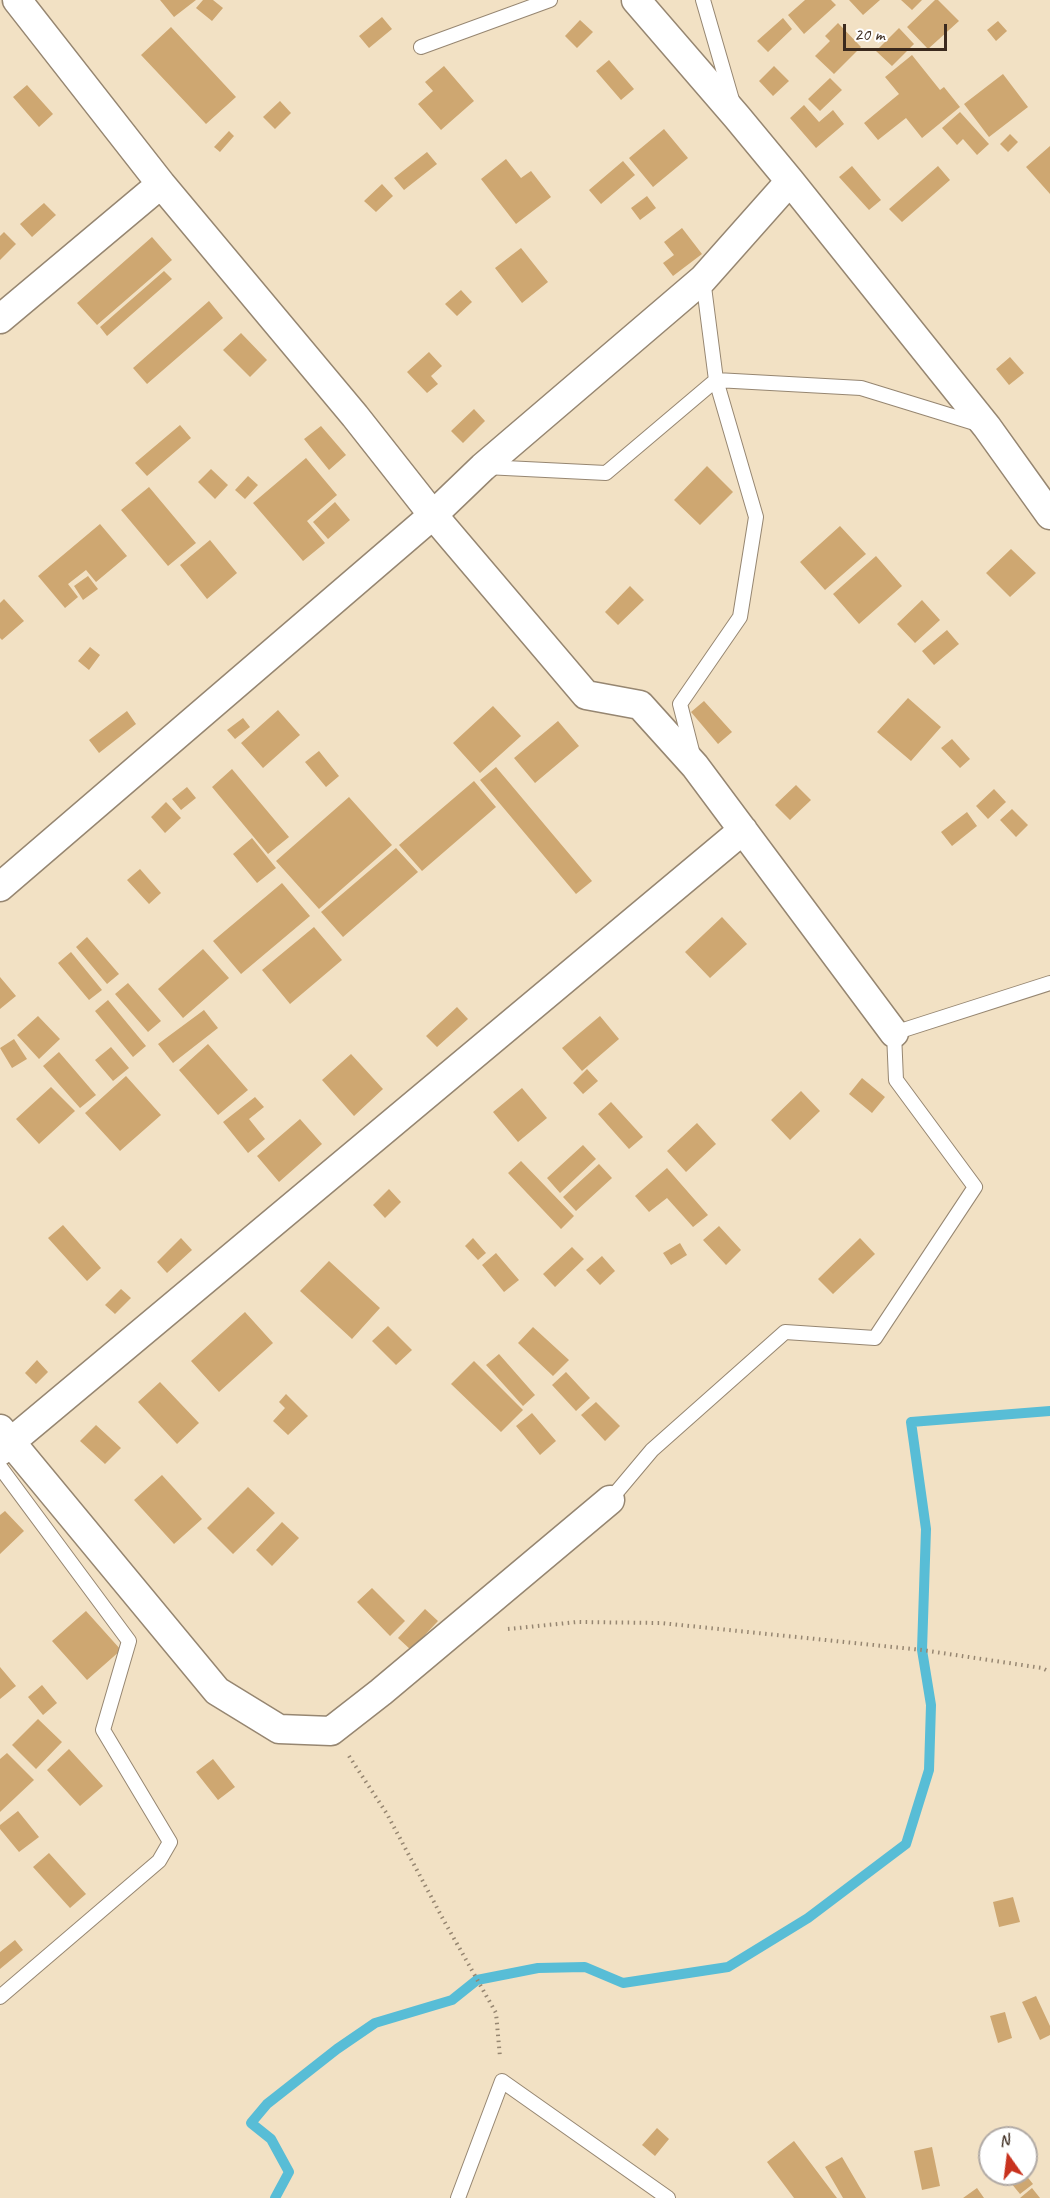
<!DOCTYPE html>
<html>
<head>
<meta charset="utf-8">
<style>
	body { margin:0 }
	#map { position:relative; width:1050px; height:2198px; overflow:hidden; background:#f2e1c4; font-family:Caveat,sans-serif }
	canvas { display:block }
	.north { position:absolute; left:978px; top:2126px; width:60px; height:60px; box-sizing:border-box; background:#fff; border:2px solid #b1aaa5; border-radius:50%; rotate:346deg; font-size:16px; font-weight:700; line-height:24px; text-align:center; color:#3b2a1e }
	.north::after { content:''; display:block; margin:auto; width:21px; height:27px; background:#c8321e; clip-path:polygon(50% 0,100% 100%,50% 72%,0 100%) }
	.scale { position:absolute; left:843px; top:24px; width:104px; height:27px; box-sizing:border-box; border:3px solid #3b2a1e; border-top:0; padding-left:8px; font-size:18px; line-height:21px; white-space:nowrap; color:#3b2a1e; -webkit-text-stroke:4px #fff; paint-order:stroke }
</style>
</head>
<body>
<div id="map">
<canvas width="1050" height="2198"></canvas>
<div class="north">N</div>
<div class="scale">20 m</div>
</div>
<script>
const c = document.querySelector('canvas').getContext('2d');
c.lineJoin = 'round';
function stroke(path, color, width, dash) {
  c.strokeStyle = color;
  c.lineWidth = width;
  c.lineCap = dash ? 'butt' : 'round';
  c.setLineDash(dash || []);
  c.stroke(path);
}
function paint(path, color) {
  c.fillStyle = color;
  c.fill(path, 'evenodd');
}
const stream = new Path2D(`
	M275,2198L289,2172L271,2139L251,2123L267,2104L337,2049L375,2023L452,2000L477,1980L538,1968L585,1967L623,1983L728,1967L808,1918L906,1844L929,1770L931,1705L922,1650L926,1529L911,1422L1050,1411`);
const building = new Path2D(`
	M160,0H196L174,17Z
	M203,0H213L223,8L212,21L196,8Z
	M805,0H831L836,5L804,34L788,15Z
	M849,0H880L863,15Z
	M901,0H922L912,10Z
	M935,0H938L959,21L928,49L907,27Z
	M382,17L392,29L369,48L359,36Z
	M783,18L792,29L768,52L757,41Z
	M580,20L593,32L577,48L565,36Z
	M998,21L1007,31L996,41L987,30Z
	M838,23L861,47L834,74L815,56L830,41L825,36Z
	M171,27L236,97L206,124L141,55Z
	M899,28L914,44L892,66L876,51Z
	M912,55L940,90L944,87L960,107L922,138L906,118L878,140L864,123L899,94L885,77Z
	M609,60L634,89L621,100L596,71Z
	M444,66L474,101L441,130L418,104L433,91L425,82Z
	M774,66L789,81L773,96L759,81Z
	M1003,74L1028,107L989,137L964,104Z
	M830,78L842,90L820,111L808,99Z
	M27,85L53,114L39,127L13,97Z
	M280,101L291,113L275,129L263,117Z
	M804,105L819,122L833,110L844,124L816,148L790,118Z
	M960,112L989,144L977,155L963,139L957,145L942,128Z
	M664,129L688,158L653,187L629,158Z
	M229,131L234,136L220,152L214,147Z
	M1010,134L1018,142L1008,152L1000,144Z
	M1050,146V194L1026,167Z
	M427,152L437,164L404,190L394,178Z
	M506,159L521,178L531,171L551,197L516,224L481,179Z
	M623,161L635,175L601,204L589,190Z
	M852,166L881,200L869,210L839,177Z
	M938,166L950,180L902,222L889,209Z
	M382,184L393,196L376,212L364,201Z
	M647,196L656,208L640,220L631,208Z
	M44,203L56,215L32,237L20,224Z
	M682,228L702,254L673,276L663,263L674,255L664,242Z
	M4,232L16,244L0,260V236Z
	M152,237L172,260L97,325L77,303Z
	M521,248L548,282L522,303L495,268Z
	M164,271L172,279L107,336L100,327Z
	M461,290L472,302L457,316L445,304Z
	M209,301L223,318L147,384L133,368Z
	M241,333L267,360L250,377L223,350Z
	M429,352L442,366L431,376L438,384L427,393L407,372Z
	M1010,357L1024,373L1009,385L996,369Z
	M474,409L485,421L463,443L451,431Z
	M180,425L191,438L147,476L135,463Z
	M321,426L346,455L329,470L304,439Z
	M306,458L337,495L307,521L325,543L303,561L253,503Z
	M707,466L733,492L700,525L674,500Z
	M211,469L228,485L215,499L198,482Z
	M248,476L258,485L245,499L235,490Z
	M149,487L196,543L168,566L121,510Z
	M335,502L350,520L328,539L313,522Z
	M100,524L127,556L96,582L86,570L68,584L78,597L65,608L38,576Z
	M840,526L866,554L825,590L800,562Z
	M210,540L237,573L207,599L180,565Z
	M1011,549L1036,573L1010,597L986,573Z
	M876,556L902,586L859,624L833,594Z
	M88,576L98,589L83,600L74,586Z
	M630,586L644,600L618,625L605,612Z
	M4,599L24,621L2,640L0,638V603Z
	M922,600L940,620L915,643L897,624Z
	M947,630L959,644L934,665L922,651Z
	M90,647L100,655L89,670L78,661Z
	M908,698L941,727L911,761L877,732Z
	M704,701L732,732L718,744L691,712Z
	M493,706L521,736L480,773L453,743Z
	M278,710L300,735L263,768L241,743Z
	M127,711L136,724L99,753L89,740Z
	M243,718L250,727L235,739L227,730Z
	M558,721L579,746L535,783L514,758Z
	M952,739L970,759L960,768L941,748Z
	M319,751L339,776L326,787L305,762Z
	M496,767L592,881L576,894L480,780Z
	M232,769L289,837L268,854L212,787Z
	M474,781L496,807L422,871L399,845Z
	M796,785L811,800L790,820L775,805Z
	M187,787L196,798L181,810L172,799Z
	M994,789L1006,802L988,819L976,806Z
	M349,797L392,845L319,909L276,861Z
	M166,802L181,818L165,833L151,817Z
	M1012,809L1028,825L1016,837L1000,820Z
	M967,812L977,826L952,846L941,832Z
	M252,838L276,868L257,883L233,854Z
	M396,848L418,872L343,937L321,912Z
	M140,869L161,893L149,904L127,880Z
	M282,883L310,916L241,974L213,941Z
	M722,917L747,944L710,978L685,952Z
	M314,927L342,960L290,1004L262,970Z
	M87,937L119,974L107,984L76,947Z
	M203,949L229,978L183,1018L158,989Z
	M71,952L102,990L89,1000L58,963Z
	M0,977L16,996L0,1009Z
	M128,983L161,1021L148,1032L115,994Z
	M108,1000L146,1046L133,1057L95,1011Z
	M457,1007L468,1019L437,1047L426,1036Z
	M204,1010L218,1028L173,1063L158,1044Z
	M38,1016L60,1039L39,1059L17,1035Z
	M600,1016L619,1039L582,1071L562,1048Z
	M14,1039L27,1059L12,1068L0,1048Z
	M208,1044L248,1090L218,1115L179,1070Z
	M111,1047L129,1068L113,1081L95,1060Z
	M59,1052L96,1095L80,1108L43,1066Z
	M351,1054L383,1089L354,1116L322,1080Z
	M587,1069L598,1081L583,1094L573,1083Z
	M126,1076L161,1115L120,1151L85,1113Z
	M862,1078L885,1097L872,1113L849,1094Z
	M51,1087L75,1111L39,1144L16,1119Z
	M522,1088L547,1118L518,1142L493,1112Z
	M801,1091L820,1111L790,1140L771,1120Z
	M255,1097L264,1107L249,1119L265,1139L248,1153L223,1122Z
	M611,1102L643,1137L629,1149L598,1114Z
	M300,1119L322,1144L279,1182L257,1156Z
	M697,1123L716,1144L686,1172L667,1151Z
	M583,1145L596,1159L560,1193L547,1178Z
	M521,1161L574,1216L561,1229L508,1173Z
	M599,1164L612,1178L576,1211L563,1197Z
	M667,1168L708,1215L693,1227L667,1198L649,1212L635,1196Z
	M389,1189L401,1202L385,1218L373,1205Z
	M63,1225L101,1268L87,1281L48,1238Z
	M719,1226L741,1250L726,1265L703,1240Z
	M181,1238L192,1250L167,1273L157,1262Z
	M473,1238L486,1253L478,1260L465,1246Z
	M860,1238L875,1254L833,1294L818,1279Z
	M680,1243L687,1255L671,1265L663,1253Z
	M572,1247L584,1259L555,1287L543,1274Z
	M496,1253L519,1280L504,1292L482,1265Z
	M602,1256L615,1271L600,1285L586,1270Z
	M329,1261L380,1308L352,1339L300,1291Z
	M121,1289L131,1298L115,1314L105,1305Z
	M245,1312L273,1343L219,1392L191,1361Z
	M388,1326L412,1350L396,1365L372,1341Z
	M533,1327L569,1360L553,1376L518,1343Z
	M499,1354L535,1395L523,1406L486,1365Z
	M37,1360L48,1372L36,1384L25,1373Z
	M474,1361L523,1410L501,1432L451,1384Z
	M566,1372L590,1398L576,1411L552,1385Z
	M160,1382L199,1423L177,1444L138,1402Z
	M286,1394L308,1416L288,1435L273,1421L285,1408L279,1402Z
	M596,1402L620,1426L605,1441L581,1415Z
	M532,1413L556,1441L540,1455L516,1426Z
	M96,1425L121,1448L105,1464L80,1441Z
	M162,1475L202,1519L174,1544L134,1500Z
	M248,1487L275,1513L233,1554L207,1528Z
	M5,1511L24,1531L0,1554V1515Z
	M282,1522L299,1538L272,1566L256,1550Z
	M372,1588L405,1621L390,1636L357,1602Z
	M425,1609L438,1621L411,1650L398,1638Z
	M86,1611L121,1650L87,1680L52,1641Z
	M0,1667L16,1686L0,1699Z
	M42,1685L57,1703L43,1715L28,1697Z
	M38,1719L62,1742L36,1769L12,1745Z
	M69,1749L103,1786L80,1806L47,1770Z
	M7,1753L34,1780L0,1812V1759Z
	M213,1759L235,1787L218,1800L196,1772Z
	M18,1811L39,1837L19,1852L0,1829V1825Z
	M49,1853L86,1894L70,1908L33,1867Z
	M1013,1897L1020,1922L999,1927L993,1902Z
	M15,1940L23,1950L0,1969V1952Z
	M1036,1996L1050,2026V2035L1040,2040L1022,2002Z
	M1005,2012L1012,2038L998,2043L990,2016Z
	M657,2128L669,2139L655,2156L642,2145Z
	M794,2141L837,2198H794L767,2162Z
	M932,2147L940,2186L922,2190L914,2151Z
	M842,2157L866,2198H843L825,2167Z
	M1010,2174H1025L1033,2184L1020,2194L1006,2177Z
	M977,2188L984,2198H963Z
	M1032,2188L1040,2198H1020Z`);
const path = new Path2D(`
	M508,1629L577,1622L661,1623L922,1650L1042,1668L1050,1672
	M349,1756L387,1814L443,1919L496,2013L500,2057`);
const lane = new Path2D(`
	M703,0L732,100
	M421,47L550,0
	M485,467L606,473L716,380L861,388L978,424
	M693,755L680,704L740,617L756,517L716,380L703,279
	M0,1467L129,1641L103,1730L170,1842L159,1861L0,1997
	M610,1500L652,1450L785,1332L875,1338L975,1187L896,1080L894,1033L1050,983
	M458,2198L502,2081L668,2198`);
const street = new Path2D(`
	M17,0L161,184L355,416L433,515L586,695L640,705L695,766L894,1033
	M636,0L737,117L790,181L987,427L1050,515
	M0,319L161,184
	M0,887L433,515L483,467L703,279L790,181
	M0,1429L217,1691L279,1729L331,1731L381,1692L610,1500
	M0,1451L743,830`);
stroke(stream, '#58bdd6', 10);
paint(building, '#cea771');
stroke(lane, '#968671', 16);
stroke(street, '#968671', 31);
stroke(path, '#968671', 4, [1.5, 4.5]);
stroke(lane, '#fff', 14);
stroke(street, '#fff', 28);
</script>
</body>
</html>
